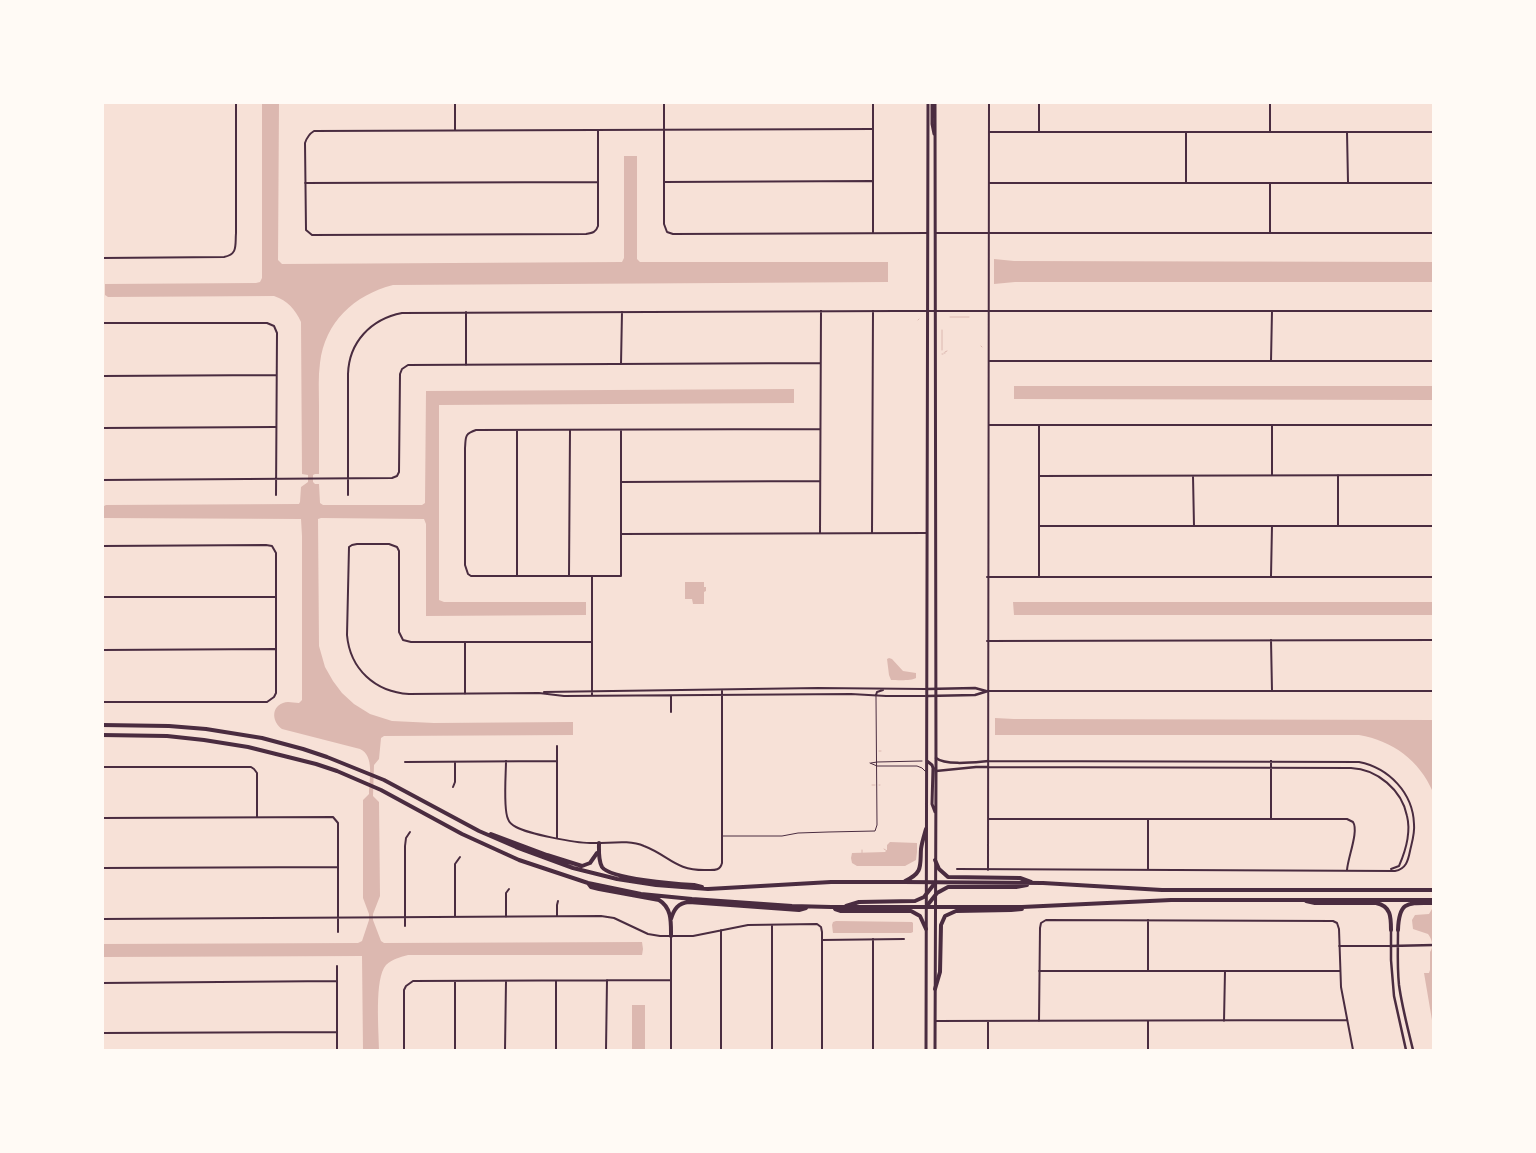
<!DOCTYPE html>
<html>
<head>
<meta charset="utf-8">
<style>
	body { margin:0 }
	#map { position:relative; width:1536px; height:1153px; overflow:hidden; background:#f7e1d7; font-family:Ubuntu,sans-serif }
	canvas { display:block }
	.frame { position:absolute; inset:0; border:104px solid #fffaf5; pointer-events:none }
</style>
</head>
<body>
<div id="map">
<canvas width="1536" height="1153"></canvas>
<div class="frame"></div>
</div>
<script>
const c = document.querySelector('canvas').getContext('2d');
c.lineJoin = 'round';
function paint(path, color) {
  c.fillStyle = color;
  c.fill(path, 'evenodd');
}
function stroke(path, color, width, dash) {
  c.strokeStyle = color;
  c.lineWidth = width;
  c.lineCap = dash ? 'butt' : 'round';
  c.setLineDash(dash || []);
  c.stroke(path);
}
const water = new Path2D(`
	M262,103H279L278,260L282,264L622,262L624,258V156H637V259L640,262H888V282L393,285C354,295 325,322 320,363C318,377 319,391 319,405C319,428 319,451 319,474H315L313,475V482L315,484H319L320,503L323,505H422L425,503L426,391L794,389V403L439,405V600L444,602H586V615L426,616V524L424,519L321,518L318,519L319,646L325,667L333,681L342,693L354,704L370,714L392,721L434,723L573,722V735L384,736L381,738L379,759L374,765L373,796L379,802L380,896L373,914V920L381,941L384,943L642,942L643,949L642,955H408C401,957 392,959 386,965C374,978 379,1032 379,1050H363L362,956L103,957L102,944L358,943L362,941L369,920V914L363,898V800L369,794C369,780 375,756 360,749L282,729C273,723 270,708 283,703C288,701 293,703 299,703L302,700V536L301,519L104,518V506L106,505L299,504L300,502L301,487L308,482V475L302,474L301,322C295,309 288,301 274,296L108,297L105,295V284L256,283L260,282L262,278Z
	M994,259L1014,261L1433,262V282H1015L994,284Z
	M1014,386H1433L1434,400L1014,399Z
	M685,582H704V587H706V591L704,592V604H693L692,599H685Z
	M1013,602H1433L1434,615H1014Z
	M889,658L892,659L903,671L916,673V678C912,681 897,680 891,680L889,675L887,659Z
	M995,718L1014,719L1433,720V792C1419,760 1393,741 1359,735H995Z
	M890,842L917,843V852L916,860L905,866H857L852,863L851,858L852,853L885,852L887,850V845Z
	M1432,909H1433V1026L1424,973H1429L1430,970V952C1434,947 1432,939 1428,934L1413,929L1412,920L1415,915L1429,914Z
	M836,921L912,922L913,923V932L911,933H833L832,925L833,922Z
	M632,1005H645V1050H632Z`);
const stream = new Path2D(`
	M950,317H969
	M918,320L919,319
	M981,346L982,347
	M942,350V330
	M945,352L947,351
	M944,353H945
	M942,354H943
	M879,751H881
	M872,785H875
	M879,785H880
	M884,849L887,851
	M862,853V850`);
const service = new Path2D(`
	M870,763L877,766H917L922,768L926,772
	M871,763L877,762L922,761
	M723,836H782L798,833L828,832L875,831L877,825L876,696`);
const minor = new Path2D(`
	M664,102V224L667,232L673,234L928,233
	M1270,102V132
	M455,130V102
	M598,130V226C596,232 593,233 586,234L312,235L306,230L305,143C307,137 309,134 314,131L872,129
	M989,132H1434
	M1039,132V102
	M1347,132L1348,182
	M664,182L872,181
	M1186,182V132
	M305,183L598,182
	M989,183H1434
	M873,233V102
	M935,233H1434
	M1270,233V183
	M102,258L224,257C238,254 235,246 236,233V102
	M102,323H267L274,326L277,333L276,495
	M989,361H1434
	M1271,361L1272,311
	M621,364L622,312
	M466,365V312
	M102,376L276,375
	M989,425H1434
	M1272,425V475
	M102,428L275,427
	M621,430V576H471L468,574L465,565V448C466,437 464,434 476,430L820,429
	M1039,476L1434,475
	M1193,476L1194,526
	M102,480L392,478L397,476L399,472L400,374L402,369L408,365L820,363
	M621,482L820,481
	M348,495V374C349,342 371,319 402,313L897,311H1434
	M1039,526H1434
	M1338,526V475
	M820,533L821,311
	M872,533L873,311
	M621,534L926,533
	M102,546L266,545L272,546L276,553V693L274,697L267,702H102
	M517,575V430
	M569,575L570,430
	M592,576V695
	M1271,576L1272,526
	M987,577H1434
	M1039,577V425
	M102,597H275
	M1271,640L1272,691
	M987,641L1434,640
	M465,642V694
	M592,642H411L403,640L399,632V551L397,547L389,544H357L352,545L349,547L347,635C350,669 375,692 409,694L539,693L564,696L851,694L886,696H925
	M102,650L275,649
	M988,691H1434
	M544,692L818,688L926,689
	M876,695L877,692L883,690
	M671,712V696
	M506,761C506,774 503,809 508,819C509,822 512,825 516,827C529,834 575,843 590,843C607,844 628,839 644,846C670,856 675,871 707,870C714,870 720,871 722,863V691
	M405,762L557,761
	M102,767H251L254,769L257,773V816
	M988,767L1351,768C1377,769 1402,790 1407,816C1411,832 1406,850 1399,866L1391,869
	M453,787L455,782V762
	M102,818L333,817L338,823V932
	M988,819H1347L1353,822C1359,831 1348,857 1347,870
	M1271,819V761
	M557,838V746
	M102,868L338,867
	M957,869L1395,871C1406,869 1408,861 1410,851C1412,842 1415,833 1414,824C1413,793 1389,768 1359,762L989,761
	M988,870L989,102
	M1148,870V819
	M455,916V864L460,857
	M557,916V905L558,901
	M506,917V893L509,889
	M102,919L601,916L614,918L648,934L660,936H693L748,925L817,924L821,927L822,932V1050
	M1148,920V970
	M405,926V846L406,838L410,832
	M822,940L904,939
	M1339,946H1389
	M1039,971H1339
	M102,983L337,981
	M935,1021L1347,1020
	M1039,1021L1040,928L1041,923L1046,920L1333,921L1337,923L1339,929L1341,987L1353,1050
	M1148,1021V1050
	M1224,1021L1225,971
	M102,1033L337,1032
	M337,1050V966
	M404,1050V990L406,986L413,981L671,980
	M455,1050V981
	M505,1050L506,981
	M556,1050V981
	M606,1050L607,980
	M671,1050V936
	M721,1050V930
	M772,1050V925
	M873,1050V939
	M988,1050V1021`);
const tertiary = new Path2D(`
	M927,689L975,688L986,691
	M927,696L975,695L988,691
	M936,758C946,766 976,762 988,761
	M936,771L976,767H988
	M1391,930V960L1394,996L1406,1050
	M1398,930C1398,948 1397,966 1399,985C1402,1007 1408,1029 1413,1050
	M1390,946L1434,945`);
const secondary = new Path2D(`
	M932,102V124L934,134
	M927,761L932,765L933,768L932,804L935,812
	M926,1050L928,102
	M935,1050L936,771L935,102`);
const trunk = new Path2D(`
	M102,725L169,726L206,729L262,738L303,749L327,757L384,780L479,831L516,847L573,868L617,879L656,885L708,889L831,882H903L1043,883L1162,890H1434
	M102,735L167,736L204,740L248,747L316,764L337,771L381,790L462,834L519,860L588,883L641,894L692,899L792,906L831,907H1022L1171,900H1434
	M491,834L547,855L582,866L590,863L597,853
	M599,843C599,850 598,860 602,867C610,879 678,884 694,885L702,887
	M935,860L939,869L948,877L1020,878L1031,882
	M905,881C923,873 920,866 921,849C922,842 924,836 926,829
	M588,883L591,887L599,889L659,900C672,908 671,922 671,936
	M1306,901L1315,903H1376C1391,906 1391,917 1391,930
	M846,906L859,902L915,901L924,897L935,883
	M926,907L937,893L948,887H1016L1027,885
	M835,909L841,911H911L920,916L926,929
	M671,919C674,909 678,903 689,902L799,910L806,908
	M1398,930C1399,900 1408,903 1434,903
	M935,989L940,972L941,925L945,916L956,911L1011,910L1022,909`);
paint(water, '#dcb8b0');
stroke(stream, '#dcb8b0', 1);
stroke(service, '#4a2c40', 1);
stroke(minor, '#4a2c40', 2);
stroke(tertiary, '#4a2c40', 2.5);
stroke(secondary, '#4a2c40', 3);
stroke(trunk, '#4a2c40', 4);
</script>
</body>
</html>
